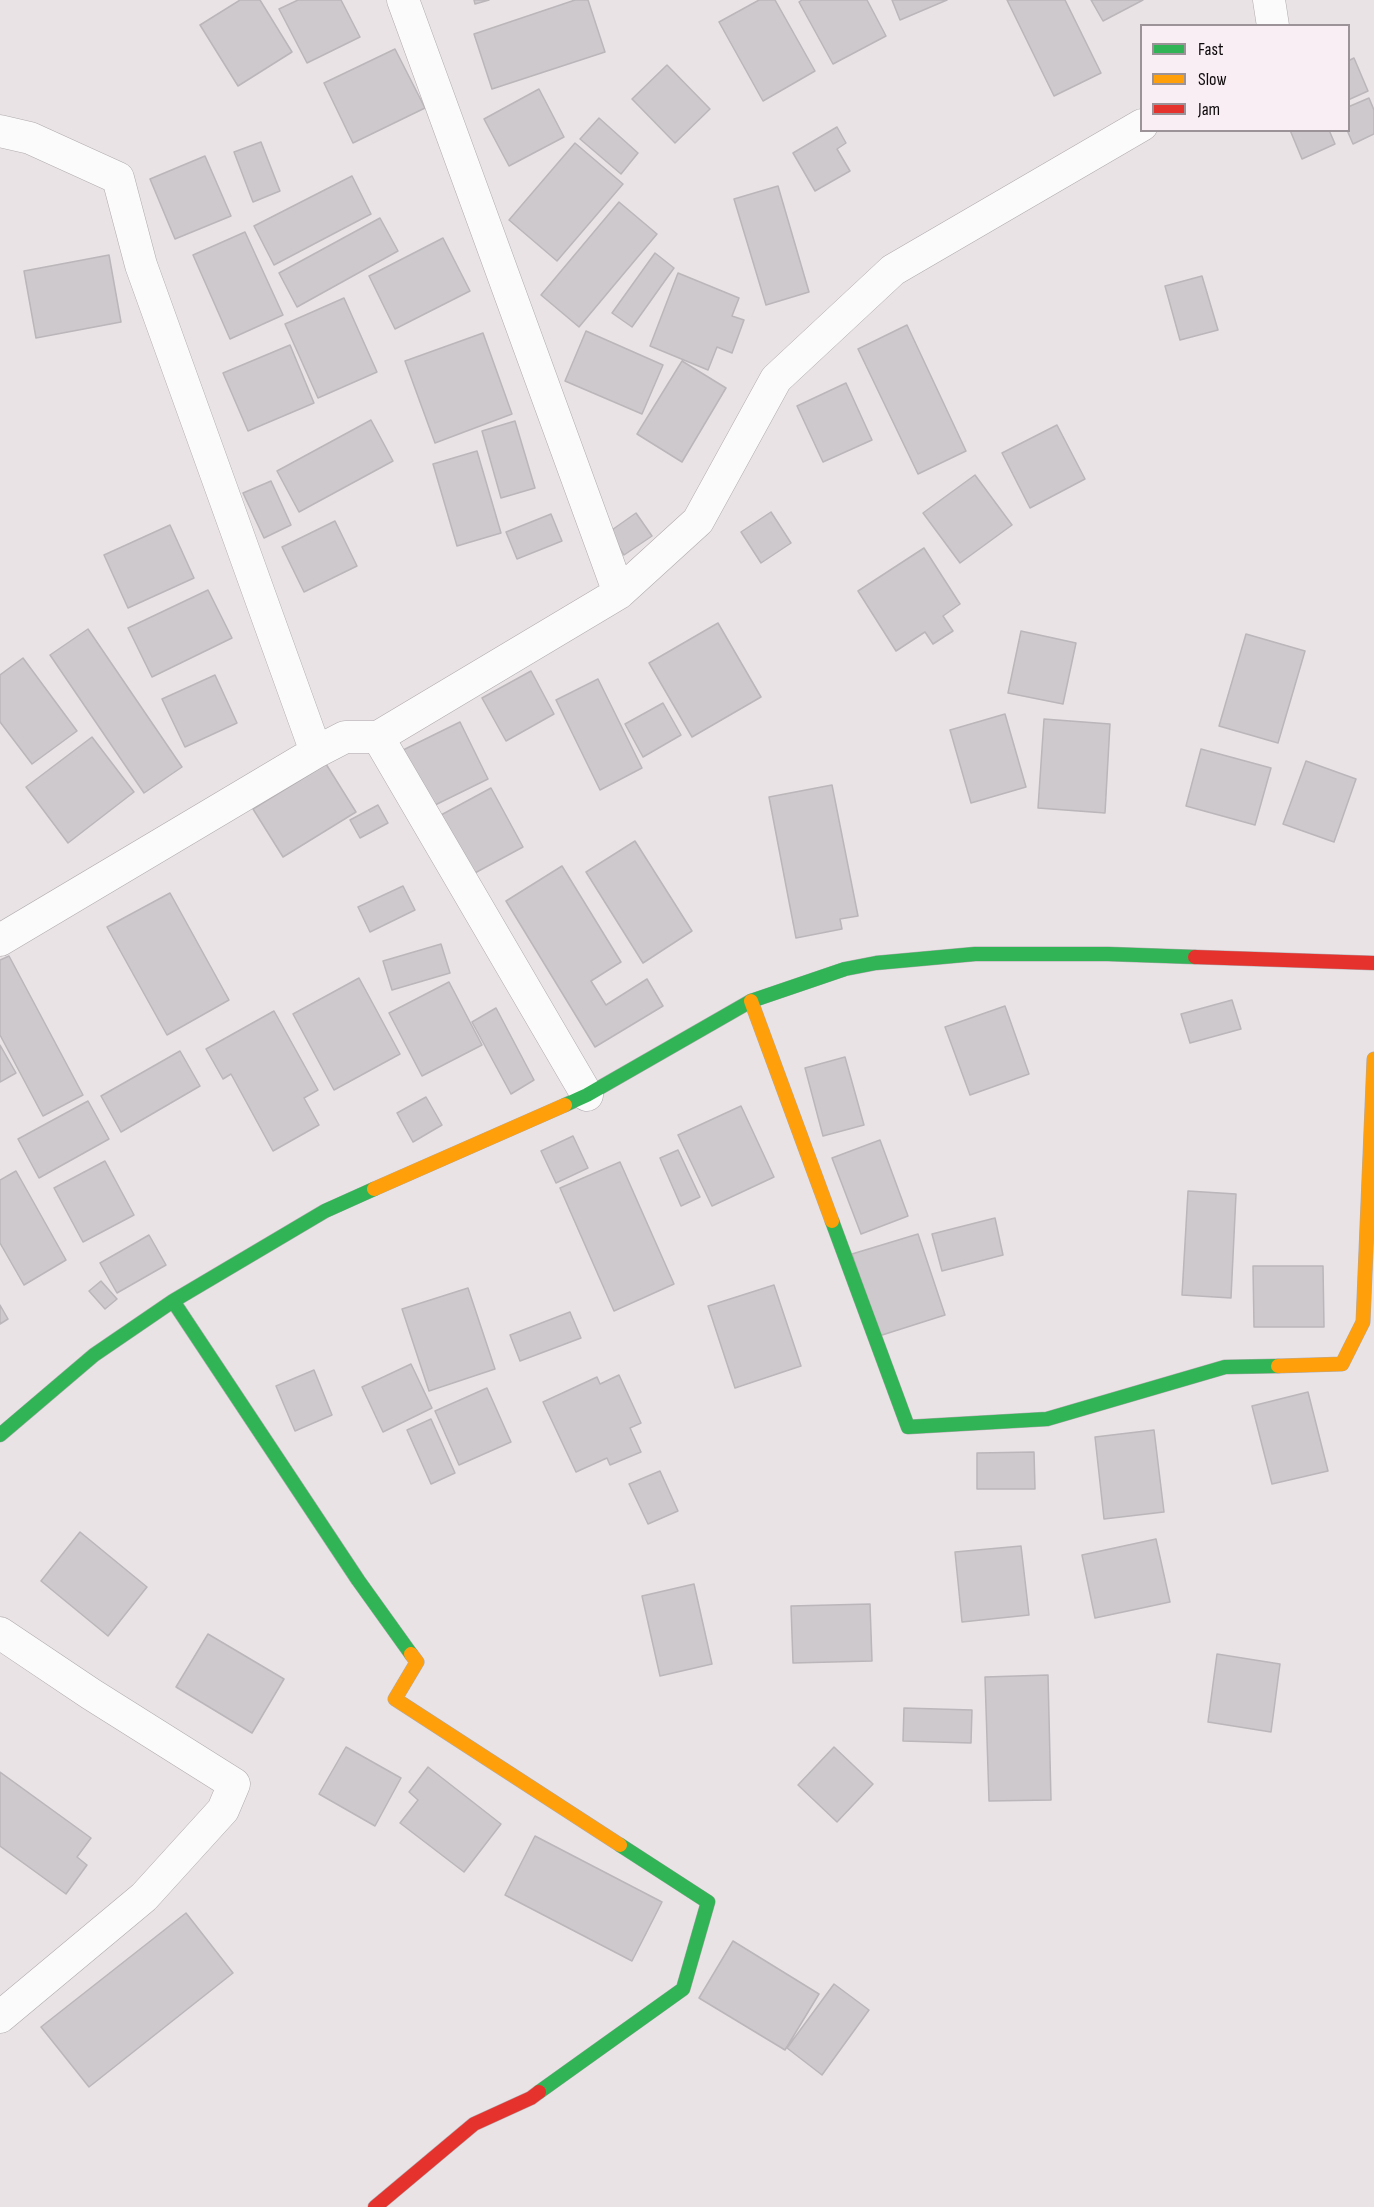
<!DOCTYPE html>
<html>
<head>
<meta charset="utf-8">
<style>
	body { margin:0 }
	#map { position:relative; width:1374px; height:2207px; overflow:hidden; background:#e9e3e6; font-family:"Sofia Sans Condensed",sans-serif }
	canvas { display:block }
	.legend { position:absolute; left:1140px; top:24px; width:210px; height:108px; box-sizing:border-box; background:#f9eef4; border:2px solid #9b9397; margin:0; padding:8px 10px; list-style:none; font-size:18px; color:#0e0a0c }
	.legend li { display:flex; align-items:center; gap:12px; height:30px }
	.legend b { width:30px; border:2px solid #9b9397 }
</style>
</head>
<body>
<div id="map">
<canvas width="1374" height="2207"></canvas>
<ul class="legend">
<li><b style="height:8px;background:#30b455"></b>Fast</li>
<li><b style="height:8px;background:#ff9f0a"></b>Slow</li>
<li><b style="height:8px;background:#e5322d"></b>Jam</li>
</ul>
</div>
<script>
const c = document.querySelector('canvas').getContext('2d');
c.lineJoin = 'round';
function paint(path, color) {
  c.fillStyle = color;
  c.fill(path, 'evenodd');
}
function stroke(path, color, width, dash) {
  c.strokeStyle = color;
  c.lineWidth = width;
  c.lineCap = dash ? 'butt' : 'round';
  c.setLineDash(dash || []);
  c.stroke(path);
}
const building = new Path2D(`
	M240,0H260L292,52L238,86L200,25Z
	M298,0H341L360,37L307,63L279,9Z
	M474,0H489L475,4Z
	M575,0H588L605,52L492,89L474,34Z
	M759,0H775L815,71L763,101L719,22Z
	M802,0H867L886,36L833,64L799,2Z
	M892,0H947L900,20Z
	M1007,0H1065L1101,73L1054,96Z
	M1091,0H1143L1103,21Z
	M395,49L425,108L353,143L324,83Z
	M1354,58L1368,91L1348,100V61Z
	M667,65L710,109L675,143L632,99Z
	M539,89L564,137L509,166L484,119Z
	M1369,98L1374,110V134L1353,144L1347,130H1348V107Z
	M599,118L638,153L621,174L580,139Z
	M837,127L846,143L837,149L850,171L815,191L793,153Z
	M1290,130H1329L1335,144L1302,159Z
	M261,142L280,191L253,202L234,152Z
	M575,143L623,184L557,261L509,220Z
	M205,156L231,216L175,239L150,179Z
	M352,176L371,214L274,265L254,226Z
	M778,186L809,292L766,305L734,199Z
	M619,202L657,234L579,327L541,295Z
	M380,218L398,251L297,307L279,273Z
	M245,232L283,315L230,339L193,255Z
	M443,238L470,291L395,329L369,276Z
	M655,253L674,268L632,327L612,313Z
	M109,255L121,322L36,338L24,271Z
	M678,273L739,298L732,316L744,320L732,353L717,347L708,370L650,346Z
	M1202,276L1218,330L1180,340L1165,286Z
	M344,298L377,372L318,398L285,324Z
	M907,325L966,451L918,474L858,349Z
	M586,331L663,365L642,414L565,381Z
	M483,333L512,414L435,443L405,361Z
	M290,345L314,403L248,431L223,373Z
	M682,361L726,388L682,462L637,434Z
	M846,383L872,440L823,462L797,406Z
	M371,420L393,461L299,512L277,471Z
	M515,421L535,488L501,498L482,431Z
	M1057,425L1085,479L1030,508L1002,453Z
	M477,451L501,533L457,546L433,464Z
	M975,475L1012,525L960,563L923,513Z
	M271,481L291,525L264,538L243,493Z
	M771,512L791,543L761,563L741,532Z
	M636,513L652,536L624,555L609,532Z
	M551,514L562,541L517,559L506,532Z
	M335,521L357,566L304,592L282,547Z
	M170,525L194,578L128,608L104,555Z
	M924,548L960,604L943,616L953,631L933,644L925,632L896,651L858,591Z
	M208,590L232,638L152,677L128,628Z
	M718,623L761,697L692,737L649,663Z
	M88,629L182,767L144,793L50,655Z
	M1021,631L1076,643L1063,704L1008,693Z
	M1246,634L1305,651L1278,743L1219,726Z
	M23,658L77,731L32,764L0,722V675Z
	M531,671L554,714L506,741L482,698Z
	M215,675L237,723L185,747L162,699Z
	M598,679L642,768L600,790L556,700Z
	M663,703L681,735L643,757L625,724Z
	M1005,714L1026,787L971,803L950,730Z
	M1044,719L1110,724L1105,813L1038,808Z
	M460,722L488,779L427,809L399,752Z
	M92,737L134,792L68,843L26,787Z
	M1201,749L1271,768L1255,825L1186,806Z
	M1306,761L1356,779L1334,842L1283,824Z
	M326,764L356,812L283,857L253,809Z
	M832,785L858,916L840,919L842,929L796,938L769,797Z
	M491,788L523,847L473,874L441,815Z
	M378,805L388,823L360,838L350,820Z
	M635,841L692,931L643,963L586,872Z
	M562,866L621,962L591,981L606,1005L647,979L663,1006L595,1047L506,901Z
	M403,886L415,910L370,932L358,907Z
	M170,893L229,1000L167,1035L107,927Z
	M441,944L450,973L392,990L383,961Z
	M9,956L83,1095L43,1116L0,1035V960Z
	M359,978L400,1054L334,1090L293,1014Z
	M449,982L482,1045L422,1076L389,1013Z
	M1232,1000L1241,1029L1190,1043L1181,1014Z
	M1005,1006L1029,1074L970,1095L945,1027Z
	M496,1008L534,1080L511,1094L472,1022Z
	M274,1011L318,1090L304,1098L319,1125L273,1151L231,1074L223,1079L206,1049Z
	M0,1045L16,1073L0,1082Z
	M180,1051L200,1086L121,1132L101,1096Z
	M845,1057L864,1125L823,1136L805,1068Z
	M426,1097L442,1125L413,1142L397,1113Z
	M88,1101L109,1139L39,1178L18,1139Z
	M741,1106L774,1177L712,1206L678,1135Z
	M573,1136L588,1168L556,1183L541,1151Z
	M880,1140L908,1216L861,1234L832,1158Z
	M678,1150L700,1197L681,1206L660,1158Z
	M105,1161L134,1215L83,1242L54,1188Z
	M620,1162L674,1284L614,1311L560,1188Z
	M16,1171L66,1260L24,1285L0,1243V1180Z
	M1188,1191L1236,1194L1231,1298L1182,1295Z
	M995,1218L1003,1255L942,1271L932,1234Z
	M918,1234L945,1315L879,1336L852,1254Z
	M149,1235L166,1265L117,1293L100,1263Z
	M1253,1266H1323L1324,1327H1254Z
	M101,1281L117,1299L105,1309L89,1291Z
	M774,1285L801,1366L735,1388L708,1306Z
	M468,1288L495,1369L429,1391L402,1309Z
	M0,1305L8,1319L0,1324Z
	M570,1312L581,1338L520,1361L510,1335Z
	M411,1364L432,1408L383,1432L362,1387Z
	M314,1370L332,1415L295,1431L276,1386Z
	M619,1375L641,1423L630,1428L641,1452L610,1465L607,1458L576,1472L543,1402L597,1377L600,1384Z
	M487,1388L511,1442L459,1465L435,1411Z
	M1308,1392L1328,1471L1272,1484L1252,1406Z
	M431,1419L455,1473L431,1484L407,1430Z
	M1154,1430L1164,1512L1104,1519L1095,1437Z
	M1034,1452L1035,1489H977V1453Z
	M660,1471L678,1511L648,1524L629,1484Z
	M80,1532L147,1587L108,1636L41,1581Z
	M1156,1539L1170,1602L1095,1618L1082,1555Z
	M1021,1546L1029,1615L962,1622L955,1552Z
	M694,1584L712,1664L660,1676L642,1596Z
	M870,1604L872,1661L793,1663L791,1606Z
	M208,1634L284,1679L252,1733L176,1687Z
	M1217,1654L1280,1664L1271,1732L1208,1722Z
	M1048,1675L1051,1800L989,1801L985,1677Z
	M904,1708L972,1710L971,1743L903,1741Z
	M346,1747L401,1778L375,1826L319,1794Z
	M834,1747L873,1784L837,1822L798,1785Z
	M428,1767L501,1824L464,1872L400,1823L418,1800L409,1792Z
	M0,1772L91,1838L77,1857L87,1865L66,1894L0,1846Z
	M535,1836L662,1902L632,1961L505,1895Z
	M186,1913L233,1973L89,2087L41,2027Z
	M733,1941L819,1994L785,2050L699,1998Z
	M834,1984L869,2010L822,2075L787,2048Z`);
const street = new Path2D(`
	M403,0L619,593
	M1269,0L1273,26
	M0,131L30,138L118,178L141,265L316,752
	M378,737L619,593L698,521L776,379L893,270L1142,125
	M0,940L316,752L345,737H378L587,1095
	M0,1633L91,1694L234,1784L223,1810L144,1897L0,2017`);
const fast = new Path2D(`
	M565,1105L587,1095L751,1001L845,969L876,963L975,954H1108L1195,957
	M832,1221L908,1427L1047,1419L1225,1367L1278,1366
	M173,1301L358,1580L411,1654
	M0,1435L94,1355L173,1301L325,1211L374,1189
	M539,2092L683,1989L708,1902L620,1845`);
const slow = new Path2D(`
	M751,1001L832,1221
	M374,1189L565,1105
	M1278,1366L1342,1364L1363,1322L1374,1059
	M411,1654L417,1662L395,1699L620,1845`);
const jam = new Path2D(`
	M1195,957L1374,963
	M375,2207L474,2124L531,2098L539,2092`);
paint(building, '#cdc9cd');
stroke(building, '#bab6b9', 1.5);
stroke(street, '#afaaad', 33);
stroke(fast, '#afaaad', 15);
stroke(slow, '#afaaad', 15);
stroke(jam, '#afaaad', 15);
stroke(street, '#fcfbfb', 32);
stroke(fast, '#30b455', 14);
stroke(slow, '#ff9f0a', 14);
stroke(jam, '#e5322d', 14);
</script>
</body>
</html>
